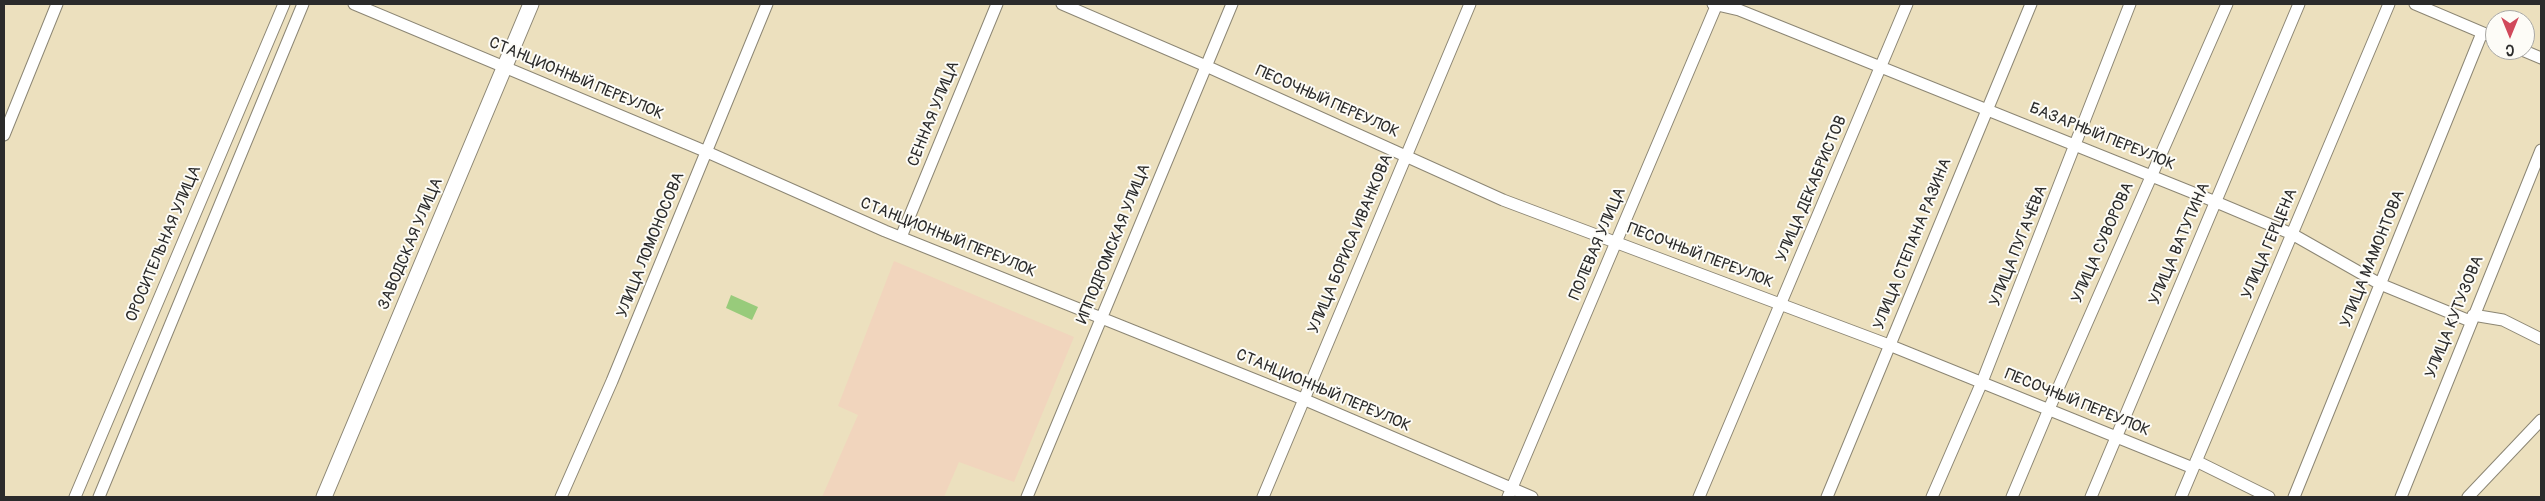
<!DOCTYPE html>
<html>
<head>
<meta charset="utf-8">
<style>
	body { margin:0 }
	#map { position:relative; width:2545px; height:501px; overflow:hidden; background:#ece0be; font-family:Pangolin,sans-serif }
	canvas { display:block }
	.frame { position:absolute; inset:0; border:5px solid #2b2b2b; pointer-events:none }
	.north { position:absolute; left:2485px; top:10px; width:50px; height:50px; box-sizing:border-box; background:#fdfcf7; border:1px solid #a9a8a5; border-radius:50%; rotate:180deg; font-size:14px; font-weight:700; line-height:20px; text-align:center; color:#2b2b2b }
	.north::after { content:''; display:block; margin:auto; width:18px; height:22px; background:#d1495b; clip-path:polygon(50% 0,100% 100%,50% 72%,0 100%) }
</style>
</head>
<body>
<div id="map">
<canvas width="2545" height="501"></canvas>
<div class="frame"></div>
<div class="north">С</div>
</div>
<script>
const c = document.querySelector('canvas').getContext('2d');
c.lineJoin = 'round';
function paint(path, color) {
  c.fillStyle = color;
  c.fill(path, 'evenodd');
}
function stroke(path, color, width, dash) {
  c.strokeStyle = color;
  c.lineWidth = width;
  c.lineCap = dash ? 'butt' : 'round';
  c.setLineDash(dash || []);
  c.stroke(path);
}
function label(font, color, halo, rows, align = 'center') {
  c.font = font + ' Pangolin,sans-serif';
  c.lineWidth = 4;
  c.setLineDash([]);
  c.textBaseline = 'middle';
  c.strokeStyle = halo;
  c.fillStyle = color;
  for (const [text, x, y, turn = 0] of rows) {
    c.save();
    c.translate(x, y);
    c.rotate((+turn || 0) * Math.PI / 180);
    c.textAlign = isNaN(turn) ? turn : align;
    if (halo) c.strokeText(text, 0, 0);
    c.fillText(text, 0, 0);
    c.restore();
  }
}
const built = new Path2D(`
	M894,261L1074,337L1014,482L959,462L944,497H822L858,415L838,406Z`);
const green = new Path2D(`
	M731,295L758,307L752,320L726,308Z`);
const minor = new Path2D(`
	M354,4L707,152L885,231L1303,399L1532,497
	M1062,4L1206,66L1503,200L1889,345L2193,468
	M1713,4L1739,10L2216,202L2292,234L2380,284L2470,321
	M2415,4L2495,38
	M2522,50L2541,58
	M4,135L57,4
	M901,237L997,4
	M2473,315L2503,320L2541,339
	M2196,461L2269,497
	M75,497L284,4
	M99,497L303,4
	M561,497L612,381L767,4
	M1027,497L1232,4
	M1263,497L1470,4
	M1508,497L1717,4
	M1699,497L1907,4
	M1827,497L2031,4
	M1932,497L1982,382L2130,4
	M2012,497L2049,409L2227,4
	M2091,497L2299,4
	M2181,497L2389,4
	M2294,497L2482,33
	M2401,497L2541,150
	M2468,497L2541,420`);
const major = new Path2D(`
	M324,497L531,4`);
const streetNames = [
	["СТАНЦИОННЫЙ ПЕРЕУЛОК",576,79,23],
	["ПЕСОЧНЫЙ ПЕРЕУЛОК",1327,102,24],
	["СЕННАЯ УЛИЦА",934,114,-68],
	["БАЗАРНЫЙ ПЕРЕУЛОК",2102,137,22],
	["УЛИЦА ДЕКАБРИСТОВ",1812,189,-67],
	["СТАНЦИОННЫЙ ПЕРЕУЛОК",948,238,22],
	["УЛИЦА СУВОРОВА",2103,243,-66],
	["ОРОСИТЕЛЬНАЯ УЛИЦА",164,244,-67],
	["ЗАВОДСКАЯ УЛИЦА",411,244,-67],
	["ИППОДРОМСКАЯ УЛИЦА",1114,244,-68],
	["УЛИЦА БОРИСА ИВАНКОВА",1351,244,-67],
	["ПОЛЕВАЯ УЛИЦА",1598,244,-67],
	["УЛИЦА СТЕПАНА РАЗИНА",1913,244,-68],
	["УЛИЦА ВАТУТИНА",2180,244,-67],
	["УЛИЦА ГЕРЦЕНА",2270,244,-67],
	["УЛИЦА ЛОМОНОСОВА",651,245,-68],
	["УЛИЦА ПУГАЧЁВА",2019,246,-68],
	["ПЕСОЧНЫЙ ПЕРЕУЛОК",1700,256,21],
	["УЛИЦА МАМОНТОВА",2373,259,-68],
	["УЛИЦА КУТУЗОВА",2455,317,-68],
	["СТАНЦИОННЫЙ ПЕРЕУЛОК",1323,391,23],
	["ПЕСОЧНЫЙ ПЕРЕУЛОК",2077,403,22]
];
paint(built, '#f1d5bd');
paint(green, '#98cb7b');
stroke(minor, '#8c8674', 13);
stroke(major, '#8c8674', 17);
stroke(minor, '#fff', 11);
stroke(major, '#fff', 15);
label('16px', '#2b2b2b', '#fdfcf7', streetNames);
</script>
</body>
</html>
